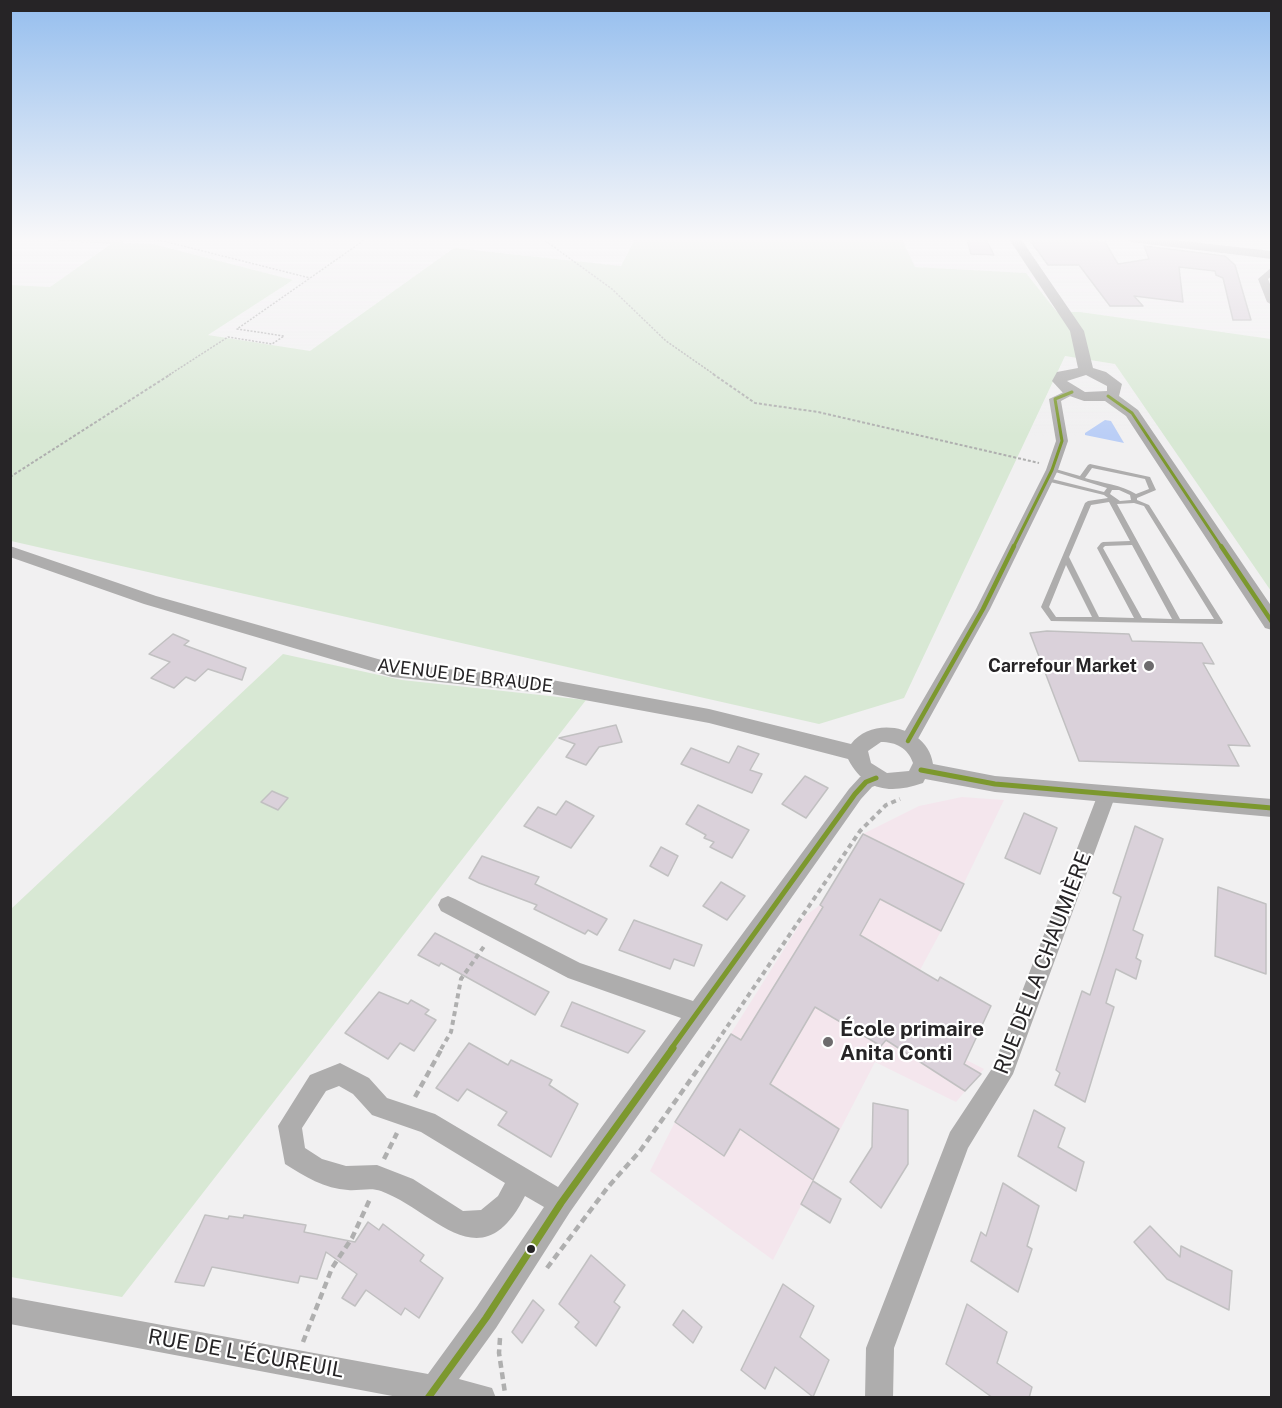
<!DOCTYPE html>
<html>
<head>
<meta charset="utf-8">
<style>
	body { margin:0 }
	#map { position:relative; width:1282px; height:1408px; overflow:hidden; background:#f1f0f1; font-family:"Public Sans",sans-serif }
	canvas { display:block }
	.frame { position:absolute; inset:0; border:12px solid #262426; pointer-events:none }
</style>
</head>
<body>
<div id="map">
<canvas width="1282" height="1408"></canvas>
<div class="frame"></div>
</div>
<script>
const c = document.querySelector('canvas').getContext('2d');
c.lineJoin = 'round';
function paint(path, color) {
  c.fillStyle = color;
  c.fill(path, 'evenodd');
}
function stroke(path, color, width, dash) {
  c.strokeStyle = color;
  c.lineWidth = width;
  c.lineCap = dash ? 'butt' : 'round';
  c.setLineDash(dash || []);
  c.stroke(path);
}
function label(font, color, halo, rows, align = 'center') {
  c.font = font + ' "Public Sans",sans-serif';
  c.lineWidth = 4.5;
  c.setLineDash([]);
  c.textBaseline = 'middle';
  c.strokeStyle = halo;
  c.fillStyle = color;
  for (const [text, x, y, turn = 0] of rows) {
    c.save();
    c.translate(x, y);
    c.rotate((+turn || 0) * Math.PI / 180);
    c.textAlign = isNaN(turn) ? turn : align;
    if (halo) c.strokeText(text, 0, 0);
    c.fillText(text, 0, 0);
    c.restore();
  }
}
const education = new Path2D(`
	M962,797L1004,800L941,931L892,1022L984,1069L956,1102L875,1062L773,1260L650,1171L675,1122L805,916L820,905L863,834L919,806Z`);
const green = new Path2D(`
	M37,239H126L121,243L153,244L293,280L208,335L310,351L454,248L621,266L635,239H902L915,267L1026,273L1057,312H1080L1271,339V591L1115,364L1065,356L904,698L819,724L11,541L10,285L50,287L111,244Z
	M283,654L402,680L586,700L122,1297L11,1277V909Z`);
const water = new Path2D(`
	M1105,420L1111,421L1124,443L1085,435V433Z`);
const building = new Path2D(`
	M967,239H986L994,255L971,254Z
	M1029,239H1095L1097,242H1105L1118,264L1149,259L1144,246L1225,256L1235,265L1251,320H1233L1223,278L1216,275L1215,271L1179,267L1183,302L1134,296L1143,306H1110L1079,265H1048Z
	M1047,631L1129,634L1132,641L1202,643L1214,664L1203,663L1250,746L1228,745L1239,766L1079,761L1030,633Z
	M173,634L189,641L184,645L246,668L242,680L208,669L195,681L186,677L174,688L151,678L170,662L149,654Z
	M616,725L622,742L599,747L586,765L566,757L575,744L559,738Z
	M738,746L759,754L750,770L762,774L752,793L681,764L691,748L729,763Z
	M805,776L828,788L806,818L782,804Z
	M272,791L288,798L278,810L261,802Z
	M566,801L594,816L571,848L524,826L538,807L556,815Z
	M698,805L749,830L732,858L710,847L714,842L704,838L706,835L686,824Z
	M1024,813L1057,828L1040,874L1005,858Z
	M1135,826L1163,839L1133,930L1143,935L1136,958L1141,961L1136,979L1116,969L1106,1003L1114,1007L1085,1102L1055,1085L1060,1073L1056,1070L1082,991L1090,995L1104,952L1121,897L1113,893Z
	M863,834L964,884L941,931L880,899L860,935L938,981L940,977L991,1006L964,1064L981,1074L965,1091L886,1040L881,1046L815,1007L770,1084L839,1129L813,1180L740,1129L724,1156L675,1122L731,1034L741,1040L823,907L820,905Z
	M661,847L678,856L668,876L650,866Z
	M482,856L539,877L535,884L607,919L597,935L588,930L585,934L534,909L537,905L479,883L469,878Z
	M721,882L745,896L727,920L703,906Z
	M1218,887L1266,904V974L1215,956Z
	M634,920L702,945L694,966L674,959L670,969L619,950Z
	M435,933L549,992L535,1015L441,963L439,966L418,955Z
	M379,992L408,1004L411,1000L429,1010L425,1014L436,1020L414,1051L400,1043L388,1059L345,1033Z
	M572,1002L645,1031L628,1053L561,1026Z
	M469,1043L508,1065L511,1060L552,1080L549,1085L578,1104L551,1157L498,1125L507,1112L467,1089L458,1101L436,1088Z
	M873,1103L908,1110V1164L881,1208L850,1182L872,1147Z
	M1034,1110L1065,1128L1058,1147L1084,1162L1076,1191L1018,1156Z
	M813,1181L841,1199L830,1223L801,1204Z
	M1003,1183L1039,1206L1027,1246L1032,1249L1018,1292L971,1261L981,1232L986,1236Z
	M205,1215L228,1219L229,1216L243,1218L244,1215L306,1225L304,1232L355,1242L368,1222L379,1230L383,1224L424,1255L420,1261L443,1278L419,1318L405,1308L401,1315L366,1290L355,1306L342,1298L357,1274L326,1252L317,1279L300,1276L298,1283L212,1267L204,1286L175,1282Z
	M1150,1226L1180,1257L1181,1246L1232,1271L1229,1310L1167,1279L1134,1242Z
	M591,1255L625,1285L614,1302L620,1307L596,1346L575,1327L579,1322L559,1304Z
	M783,1284L814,1306L800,1337L829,1360L813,1397L775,1367L765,1389L741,1370Z
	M533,1300L544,1310L522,1343L512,1332Z
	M967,1304L1007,1332L997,1363L1032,1387L1029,1398H993L946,1364Z
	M683,1310L702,1327L693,1343L673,1325Z`);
const pathFar3 = new Path2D(`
	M143,239L159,240L310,278
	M543,239L612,289L666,341L715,375
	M169,375L228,337L272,344L284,336L237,329L366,239`);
const pathFar2 = new Path2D(`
	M713,374L755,403L818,412L1039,463
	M10,477L171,374`);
const pathFar1 = new Path2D(`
	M441,1049L451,1032L461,979L485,945
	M712,1049L860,831L886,805L900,799`);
const path = new Path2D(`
	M415,1097L442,1048
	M384,1159L397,1133
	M547,1268L608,1187L640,1151L713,1048
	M500,1338L499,1353L505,1393
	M303,1342L332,1268L352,1238L370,1199`);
const service = new Path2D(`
	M1090,464L1150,477L1156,490L1137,498V500L1149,505L1223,622L1222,624L1051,621L1041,607L1085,503L1088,501L1108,498L1104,495L1046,481L1045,480L1048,478L1104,492L1107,488L1049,470L1052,468L1080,476L1088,465ZM1092,468L1145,479L1149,489L1136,494C1122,485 1102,483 1085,478ZM1112,490H1119L1130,495L1131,500L1120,501L1110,494ZM1109,502L1130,541L1103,542L1101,543L1097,548L1134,618L1099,617L1069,557L1091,505ZM1134,503L1144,506L1214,619H1180L1117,504ZM1132,545L1172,619L1142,618L1103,548L1105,546ZM1066,565L1092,617H1056L1049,607Z`);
const minor = new Path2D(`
	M1272,267V276L1268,279L1272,289V305L1267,302L1258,279Z
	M1068,390L1078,392L1061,401L1068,441L1058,470L990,609L914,746H902L899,741L976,609L1046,470L1056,441L1049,399Z
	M876,771L882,773L885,778L882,783L872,787L861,799L570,1212L496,1328L459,1379L492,1388L496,1398H403L10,1324V1297L428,1374L476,1308L544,1207L525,1196C481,1283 435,1211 381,1191C371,1187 359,1191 348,1190C325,1189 304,1176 285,1164L278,1126L310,1075L340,1063L369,1078L387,1098L435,1114L558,1187L681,1018L568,978L441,911L438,905L441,899L448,896L455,899L580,963L693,1001L849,789L860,777ZM339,1086L353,1094L372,1115L421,1132L505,1183L498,1196L481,1210L463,1211L413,1179L377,1165L346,1166L322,1159L305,1148L302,1128L326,1091Z
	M1107,787L1113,789L1116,794L1013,1074L968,1148L894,1348L893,1398H865L866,1348L950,1132L993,1067L1098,794L1101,789Z`);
const tertiary = new Path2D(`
	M10,546L156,596L392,663L552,680L709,709L851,744C873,715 928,726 933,764L995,776L1272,799V817L995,792L925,779L923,783C891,794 865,792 848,759L709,723L552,694L392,677L144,604L10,557ZM881,742C896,742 908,748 913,763L909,771L887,773L871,763L868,751Z`);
const secondary = new Path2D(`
	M1009,239H1021L1084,331L1093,368L1106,372L1122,384L1119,396L1138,410L1272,607V630L1265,628L1126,416L1105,401H1084L1064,394L1052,381L1057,372L1078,368L1070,331ZM1086,375L1107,386V391L1085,392L1067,381Z
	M1125,239H1165L1272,251V259L1131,242Z`);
const bus1Far3 = new Path2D(`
	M1108,396L1132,413L1222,548
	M1013,548L1052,470L1062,441L1055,399L1072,392`);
const bus1Far2 = new Path2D(`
	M1221,546L1272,622
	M908,741L983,609L1014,546`);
const bus1Far1 = new Path2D(`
	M921,770L995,784L1272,808
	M671,1049L855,794L866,782L876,778`);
const bus1 = new Path2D(`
	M428,1398L486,1318L561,1203L673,1048`);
const markers = [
	[1149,666,6,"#6d6b6d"],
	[828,1042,6,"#6d6b6d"],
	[531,1249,5,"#262426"]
];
const poiNames = [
	["Carrefour Market",1137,666]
];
const streetNames = [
	["AVENUE DE BRAUDE",465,676,7]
];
const nearStreetnames = [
	["RUE DE LA CHAUMIÈRE",1043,963,-69],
	["RUE DE L'ÉCUREUIL",246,1354,10]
];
const nearPoinames = [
	["École primaire",840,1030],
	["Anita Conti",840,1054]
];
paint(education, '#f4e6ed');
paint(green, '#d8e8d4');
paint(water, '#bacef6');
paint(building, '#dad1da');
stroke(building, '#c1c0c1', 1.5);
stroke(pathFar3, '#afafaf', 1.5, [2, 1.5]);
stroke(pathFar2, '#afafaf', 2, [3, 2]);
stroke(pathFar1, '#afafaf', 4, [5, 4]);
stroke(path, '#afafaf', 4.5, [7, 4.5]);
paint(service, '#aeadad');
paint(minor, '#aeadad');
paint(tertiary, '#aeadad');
paint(secondary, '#adacac');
stroke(bus1Far3, '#7c982e', 3);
stroke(bus1Far2, '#7c982e', 4.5);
stroke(bus1Far1, '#7c982e', 5);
stroke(bus1, '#7c982e', 7);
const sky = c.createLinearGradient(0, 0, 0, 436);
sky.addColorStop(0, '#95beee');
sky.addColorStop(0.55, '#f9f8f9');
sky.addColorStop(1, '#f9f8f900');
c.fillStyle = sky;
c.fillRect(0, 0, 1282, 436);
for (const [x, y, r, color] of markers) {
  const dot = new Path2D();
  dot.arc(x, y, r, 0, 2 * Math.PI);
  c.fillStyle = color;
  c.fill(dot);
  stroke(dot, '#fff', 2);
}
label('bold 18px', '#262426', '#fff', poiNames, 'right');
label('18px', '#262426', '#fff', streetNames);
label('21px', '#262426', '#fff', nearStreetnames);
label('bold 21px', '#262426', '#fff', nearPoinames, 'left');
</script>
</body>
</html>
